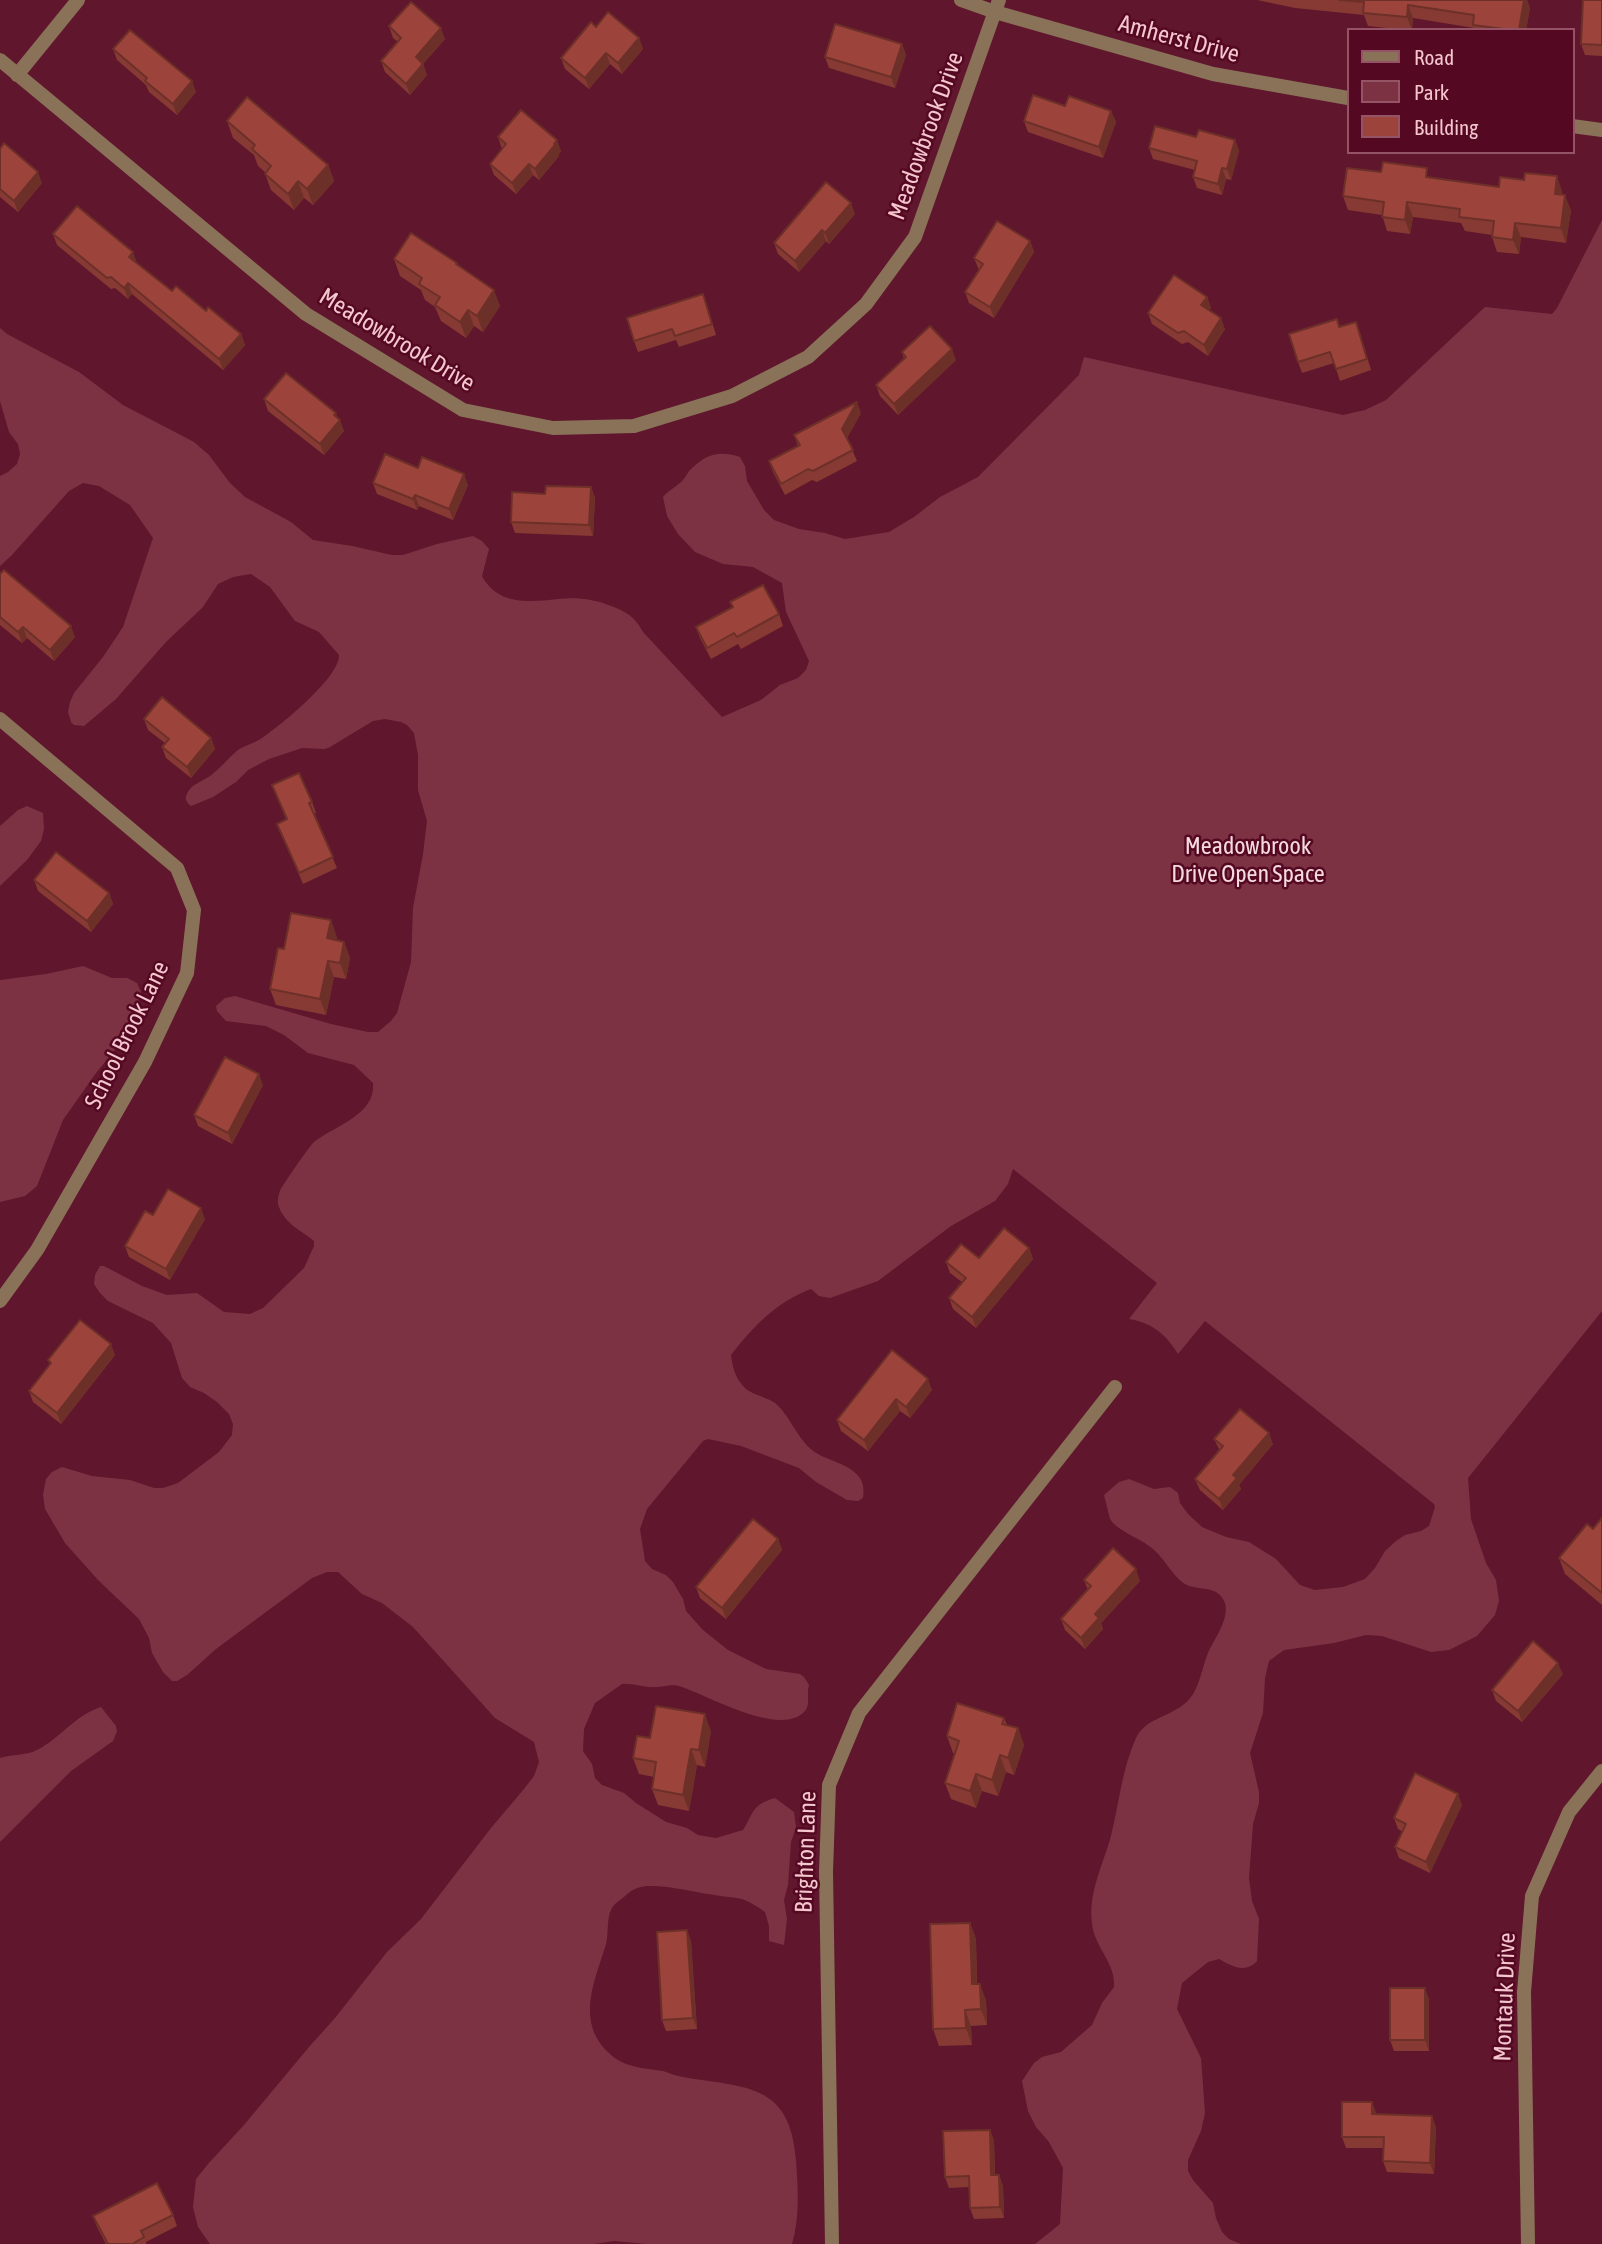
<!DOCTYPE html>
<html>
<head>
<meta charset="utf-8">
<style>
	body { margin:0 }
	#map { position:relative; width:1602px; height:2244px; overflow:hidden; background:#60162c; font-family:"Asap Condensed",sans-serif }
	canvas { display:block }
	.legend { position:absolute; left:1347px; top:28px; width:228px; height:126px; box-sizing:border-box; background:#540822; border:2px solid #945466; margin:0; padding:9px 12px; list-style:none; font-size:21px; color:#f4c6cd }
	.legend li { display:flex; align-items:center; gap:14px; height:35px }
	.legend b { width:35px; border:2px solid #945466 }
</style>
</head>
<body>
<div id="map">
<canvas width="1602" height="2244"></canvas>
<ul class="legend">
<li><b style="height:9px;background:#8a7259"></b>Road</li>
<li><b style="height:19px;background:#7d3244"></b>Park</li>
<li><b style="height:19px;background:#9c443b"></b>Building</li>
</ul>
</div>
<script>
const c = document.querySelector('canvas').getContext('2d');
c.lineJoin = 'round';
function paint(path, color) {
  c.fillStyle = color;
  c.fill(path, 'evenodd');
}
function stroke(path, color, width, dash) {
  c.strokeStyle = color;
  c.lineWidth = width;
  c.lineCap = dash ? 'butt' : 'round';
  c.setLineDash(dash || []);
  c.stroke(path);
}
function label(font, color, halo, rows, align = 'center') {
  c.font = font + ' "Asap Condensed",sans-serif';
  c.lineWidth = 5;
  c.setLineDash([]);
  c.textBaseline = 'middle';
  c.strokeStyle = halo;
  c.fillStyle = color;
  for (const [text, x, y, turn = 0] of rows) {
    c.save();
    c.translate(x, y);
    c.rotate((+turn || 0) * Math.PI / 180);
    c.textAlign = isNaN(turn) ? turn : align;
    if (halo) c.strokeText(text, 0, 0);
    c.fillText(text, 0, 0);
    c.restore();
  }
}
const green = new Path2D(`
	M1602,220V1311L1468,1478L1471,1519L1486,1563L1496,1580L1499,1601L1495,1615L1477,1636L1449,1650L1431,1652L1382,1636L1366,1635L1334,1643L1284,1650L1269,1661L1265,1678L1263,1713L1250,1753L1259,1792V1803L1253,1824L1249,1878L1252,1901L1259,1919L1257,1961C1245,1974 1232,1966 1219,1959L1208,1962L1182,1983L1177,2009L1201,2058L1205,2113L1201,2131L1188,2160V2171L1193,2180L1213,2203L1216,2218L1222,2232L1229,2239L1241,2244H1035L1060,2224L1063,2168L1049,2142L1036,2127L1028,2111L1022,2081L1034,2063L1042,2057L1061,2052L1092,2025L1102,2003L1114,1987C1116,1963 1094,1947 1092,1923C1088,1893 1103,1865 1111,1836C1119,1803 1122,1769 1136,1738C1145,1719 1168,1717 1183,1705C1199,1694 1201,1670 1208,1653C1214,1639 1233,1615 1223,1599C1215,1585 1197,1591 1185,1584C1172,1576 1163,1555 1149,1546C1137,1537 1123,1533 1113,1523L1110,1519L1104,1495L1119,1482L1129,1479L1154,1489L1170,1487L1178,1493L1180,1503L1188,1514L1202,1527L1226,1537L1249,1542L1276,1559L1300,1585L1315,1590L1343,1587L1365,1579L1375,1568L1385,1551L1396,1541L1405,1535L1421,1531L1429,1526L1435,1507L1434,1504L1205,1321L1178,1354C1166,1334 1152,1323 1129,1319L1157,1283L1013,1169L1008,1184L995,1201L951,1226L878,1281L830,1298L819,1296L811,1289C776,1302 754,1326 731,1355C733,1371 738,1387 755,1394C762,1397 769,1399 775,1403C789,1414 796,1437 812,1450C826,1461 849,1463 859,1477C864,1483 864,1491 863,1498L858,1501L847,1500L816,1482L799,1468L741,1446L708,1439L703,1441L647,1509L640,1529L645,1561L652,1569L666,1575L673,1582L683,1599L686,1611L703,1630L728,1650L766,1669L800,1674L804,1677L809,1685C806,1694 811,1704 805,1711C781,1738 709,1696 682,1687C672,1683 665,1687 655,1687C644,1688 634,1683 622,1684L595,1703L584,1729L583,1751L592,1764L595,1778L602,1785L624,1793L636,1803L666,1822L687,1828L698,1835L716,1838L743,1830C754,1813 751,1805 775,1798L794,1812L796,1827L791,1842L788,1885L784,1900L787,1919L784,1945L769,1941V1926L765,1912C758,1907 750,1902 742,1899C733,1897 724,1897 715,1895C693,1892 669,1885 647,1886C637,1887 631,1890 624,1897C620,1900 614,1904 612,1908C606,1918 609,1933 606,1944C595,1981 575,2021 609,2053C624,2068 644,2068 663,2071C670,2073 676,2076 683,2077C745,2088 790,2082 796,2160C798,2188 800,2217 792,2244H647L614,2241L594,2244H210L198,2227L193,2207L196,2179L208,2164L244,2125L309,2047L335,2018L387,1952L421,1919L491,1828L524,1789L534,1776L539,1762L534,1742L495,1718L413,1627L382,1603L362,1594L338,1572H327L312,1578L216,1649L187,1675L177,1681H172L163,1672L152,1653L149,1638L139,1619L98,1580L65,1543L45,1509L43,1495L46,1479L52,1472L62,1467L92,1476L130,1480L154,1488H163L178,1483L219,1452L232,1435L233,1424L229,1414L217,1402L204,1393L190,1387L182,1378L171,1343L153,1323L108,1301L100,1293L94,1284L95,1275L100,1266H104L142,1286L167,1295L197,1293L224,1312L250,1314L263,1308L304,1268L314,1246V1241C302,1231 285,1224 279,1207C277,1203 278,1196 280,1191C283,1184 309,1147 314,1142C334,1126 376,1115 373,1083L354,1065L308,1053L284,1035L266,1026L226,1021L217,1011L216,1006L225,998L235,996L331,1024L368,1032H378L391,1021L397,1013L411,962L413,908L423,854L427,821L418,790V755L414,733L407,725L401,722L385,719L373,721L330,747L325,749L302,748L269,759L248,770L236,782L213,797L191,806C186,802 184,798 188,792C192,784 203,781 210,776C220,769 228,758 238,750C246,745 255,743 262,738C281,725 340,677 339,655L319,632L295,621L270,587L251,574L233,577L218,584L203,607L166,642L116,699L84,726L74,725L71,722L68,712L70,702L74,693L103,657L123,627L153,538L130,505L99,486L83,483L69,491L12,555L0,566V476L8,472L17,464L20,454L18,444L9,432L0,401V328L7,334L79,372L123,405L194,442L209,455L230,483L245,497L291,522L313,540L352,546L392,555H403L437,544L473,536L482,541L489,549L482,576C498,606 530,602 558,599C576,597 595,599 611,606C627,612 635,617 643,632L722,717L761,700L780,685L798,678L806,670L809,661L786,612L782,583L753,567L723,564L695,552L678,534L667,516L663,497C668,491 674,488 680,483C684,480 687,474 690,470C706,454 719,450 740,457L745,466L747,481L764,510L774,520L799,529L825,533L845,539L889,532L914,517L940,497L978,477L1079,375L1084,357L1343,415L1365,410L1386,400L1485,307L1552,314L1557,308Z
	M27,806L43,813L44,829L41,841L27,860L0,886V826L18,810Z
	M83,966L112,978H127L137,983L141,992L140,998L132,1023L118,1046L96,1073L63,1120L37,1186L25,1196L0,1202V980L46,974Z
	M101,1707L116,1726L117,1731L113,1741L71,1771L0,1842V1758C13,1754 25,1756 37,1750C61,1738 75,1715 101,1707Z`);
const street = new Path2D(`
	M961,0L995,12L1213,74L1348,98
	M0,60L306,314L463,410L553,428L634,426L732,396L808,357L866,304L915,237L999,0
	M17,75L78,0
	M1572,126L1602,130
	M0,719L177,868L194,910L187,973L145,1062L37,1250L0,1301
	M832,2244L826,1872L829,1785L859,1713L1115,1387
	M1528,2244L1524,1992L1532,1896L1569,1812L1602,1771`);
const wall = new Path2D(`
	M1257,0H1527L1530,8L1526,30H1475L1474,28L1413,18L1412,30H1406L1368,26L1364,15L1295,8Z
	M1602,0V56L1585,55L1581,44Z
	M389,26L445,39L423,64L427,75L410,95L385,72L381,61L398,42L393,38Z
	M596,27L639,38L643,49L622,74L610,64L589,89L565,69L561,58Z
	M902,44L906,55L895,88L829,68L825,57Z
	M113,49L196,92L177,115L149,92L146,85L117,60Z
	M1065,106L1111,111L1116,122L1103,158L1028,132L1024,121Z
	M227,121L328,165L334,181L313,205L304,198L294,210L271,190L265,174L266,173L258,166L254,155L233,138Z
	M498,137L561,151L559,154V156L539,180L533,175L516,194L494,175L490,164L502,149Z
	M1196,137L1235,140L1239,151L1231,180L1226,179L1222,195L1197,188L1193,177L1195,170L1153,159L1149,148Z
	M0,149L42,183L18,212L0,197Z
	M1430,178L1499,187L1562,191V195L1571,210L1566,243L1521,237L1519,254L1497,252L1492,237V235L1465,231L1461,223L1413,217L1410,234L1387,231L1382,215L1348,210L1343,196Z
	M855,214L829,244L826,241L799,272L778,254L774,243Z
	M53,234L137,263L172,291L206,311L241,334L245,345L223,370L132,294L128,299L115,288L111,289L57,245Z
	M1030,241L1034,252L994,318L969,303L965,292L979,270L974,258Z
	M394,259L458,265L500,306L483,332L474,326L466,338L441,321L435,307L425,300L421,290L400,276Z
	M1207,297L1211,308L1209,310L1225,329L1208,356L1188,342L1182,344L1152,324L1148,313Z
	M707,305L716,335L679,347L676,340L638,352L634,341Z
	M1339,327L1360,333L1371,370L1340,381L1334,363L1302,373L1298,362Z
	M902,352L956,360L898,415L880,396L876,385L904,359Z
	M264,399L337,418L344,431L324,455L268,411Z
	M861,413L847,438L857,461L817,482L812,480L785,495L773,472L769,461L798,446L794,435Z
	M418,468L468,485L453,520L419,506L417,510L377,494L373,483Z
	M591,487L595,498L593,536L515,533L511,522L545,494Z
	M0,574L75,637L54,661L27,638L22,643L0,625Z
	M730,602L779,614L783,626L741,649L738,644L711,659L700,638L696,627L732,607Z
	M144,719L211,738L215,749L191,778L166,758L162,747L165,743L148,730Z
	M272,785L312,802L316,813L314,814L337,868L303,884L277,824L286,819Z
	M34,880L109,893L113,904L91,932L38,891Z
	M337,937L336,940L344,942L350,958L346,979L334,977L326,1015L276,1005L270,989L284,949Z
	M263,1085L232,1144L198,1126L194,1115Z
	M153,1215L205,1219L170,1280L129,1257L125,1246Z
	M1029,1248L1033,1259L976,1328L953,1309L949,1298L962,1282L950,1273L946,1262L979,1258Z
	M892,1350L932,1390L910,1418L900,1411L868,1451L841,1431L837,1420Z
	M115,1355L61,1424L33,1402L29,1391L50,1365L48,1360Z
	M1214,1439L1273,1444L1239,1485L1241,1489L1223,1510L1200,1490L1195,1479L1220,1451Z
	M1602,1518V1605L1565,1574L1559,1558L1593,1529Z
	M778,1539L782,1550L726,1619L700,1598L696,1587Z
	M1084,1580L1140,1581L1101,1623L1103,1629L1085,1649L1065,1630L1061,1619L1088,1590Z
	M1563,1674L1522,1722L1496,1701L1492,1690Z
	M1004,1718L1007,1725L1018,1728L1024,1745L1014,1775L1006,1772L998,1796L982,1791L976,1808L951,1799L945,1783L955,1754L953,1753L947,1736Z
	M711,1731L705,1767L697,1765L689,1811L658,1805L652,1789L654,1777L639,1774L633,1758L650,1738Z
	M1462,1805L1430,1873L1399,1858L1395,1847L1403,1832L1398,1829L1394,1818Z
	M970,1923L976,1939L977,1984L986,2000L987,2025L971,2026L972,2045L939,2046L933,2029Z
	M691,1941L697,2029L666,2031L662,2020Z
	M1429,1999V2051H1394L1390,2040Z
	M1372,2102L1376,2114L1436,2127L1434,2174L1387,2172L1383,2161V2148H1346L1342,2137Z
	M990,2130L994,2141L995,2175H999L1003,2186L1004,2218L974,2219L970,2208L969,2187L949,2188L945,2177Z
	M173,2215L177,2226L146,2242V2244H106L97,2227L93,2216Z`);
const shadedWall = new Path2D(`
	M1524,0H1527L1530,8L1526,30H1519Z
	M1408,5L1413,18L1412,30L1407,17Z
	M441,28L445,39L423,64L427,75L410,95L406,84L416,57Z
	M639,38L643,49L622,74L618,63Z
	M902,44L906,55L895,88L891,77Z
	M606,53L610,64L589,89L585,78Z
	M192,81L196,92L177,115L173,104Z
	M1111,111L1116,122L1103,158L1099,147Z
	M557,140L561,151L559,154V156L539,180L535,169Z
	M1235,140L1239,151L1231,180L1227,169Z
	M529,164L533,175L516,194L512,183Z
	M328,165L334,181L313,205L307,189Z
	M1222,168L1226,179L1222,195L1218,184Z
	M38,172L42,183L18,212L14,201Z
	M1557,176L1562,191L1560,208L1555,194Z
	M298,181L304,198L294,210L288,194Z
	M1565,195L1571,210L1566,243L1561,228Z
	M1407,202L1413,217L1410,234L1405,220Z
	M851,203L855,214L829,244L825,233Z
	M1515,223L1521,237L1519,254L1513,240Z
	M822,230L826,241L799,272L795,261Z
	M1030,241L1034,252L994,318L990,307Z
	M133,252L137,263L129,257Z
	M128,283L132,294L128,299L124,288Z
	M494,290L500,306L483,332L477,316Z
	M1207,297L1211,308L1205,316L1201,305Z
	M468,310L474,326L466,338L460,322Z
	M1221,318L1225,329L1208,356L1204,345Z
	M241,334L245,345L223,370L219,359Z
	M952,349L956,360L898,415L894,404Z
	M857,402L861,413L846,440L842,429Z
	M336,413L339,421L340,420L344,431L324,455L320,444Z
	M464,474L468,485L453,520L449,509Z
	M591,487L595,498L593,536L589,525Z
	M415,495L419,506L417,510L413,499Z
	M71,626L75,637L54,661L50,650Z
	M23,627L27,638L22,643L18,632Z
	M211,738L215,749L191,778L187,767Z
	M109,893L113,904L91,932L87,921Z
	M331,920L337,937L333,955L327,938Z
	M344,942L350,958L346,979L340,963Z
	M328,961L334,977L326,1015L320,999Z
	M259,1074L263,1085L232,1144L228,1133Z
	M201,1208L205,1219L170,1280L166,1269Z
	M1029,1248L1033,1259L976,1328L972,1317Z
	M111,1344L115,1355L61,1424L57,1413Z
	M928,1379L932,1390L910,1418L906,1407Z
	M896,1399L900,1411L868,1451L864,1440Z
	M1269,1433L1273,1444L1239,1485L1241,1489L1223,1510L1219,1499L1233,1475Z
	M778,1539L782,1550L726,1619L722,1608Z
	M1136,1569L1140,1581L1101,1623L1103,1629L1085,1649L1081,1638L1095,1614Z
	M1558,1663L1563,1674L1522,1722L1518,1711Z
	M705,1714L711,1731L705,1767L699,1750Z
	M1018,1728L1024,1745L1014,1775L1008,1758Z
	M691,1749L697,1765L689,1811L683,1795Z
	M1000,1755L1006,1772L998,1796L992,1780Z
	M976,1774L982,1791L976,1808L970,1791Z
	M1458,1794L1462,1805L1430,1873L1426,1862Z
	M970,1923L976,1939L977,2000L972,1984Z
	M687,1930L691,1941L697,2029L693,2018Z
	M980,1984L986,2000L987,2025L981,2009Z
	M1425,1988L1429,1999V2051L1425,2040Z
	M965,2010L971,2026L972,2045L966,2028Z
	M1372,2102L1376,2113V2125L1372,2114Z
	M1432,2116L1436,2127L1434,2174L1430,2163Z
	M990,2130L994,2141L995,2187L991,2175Z
	M999,2175L1003,2186L1004,2218L1000,2207Z`);
const building = new Path2D(`
	M1339,0H1524L1519,30H1511L1473,25L1474,15L1408,5L1407,17L1363,13L1364,2Z
	M1583,0H1602V45L1581,44Z
	M411,2L441,28L416,57L423,64L406,84L381,61L401,38L389,26Z
	M608,12L639,38L618,63L606,53L585,78L561,58L591,22L596,27Z
	M835,24L902,44L891,77L825,57Z
	M130,30L192,81L173,104L145,81L147,78L113,49Z
	M1033,95L1065,106L1069,96L1111,111L1099,147L1024,121Z
	M247,97L328,165L307,189L298,181L288,194L265,174L271,166L252,149L255,145L227,121Z
	M521,110L557,140L554,144L555,145L535,169L529,164L512,183L490,164L506,144L498,137Z
	M1155,126L1196,137L1199,130L1235,140L1227,169L1222,168L1218,184L1193,177L1197,161L1149,148Z
	M4,143L38,172L14,201L0,189V149Z
	M1383,162L1427,168L1426,177L1499,187L1500,177L1524,180L1525,173L1557,176L1555,194L1565,195L1561,228L1515,223L1513,240L1492,237L1494,221L1459,217L1460,209L1407,202L1405,220L1382,217L1384,202L1343,196L1347,168L1381,172Z
	M826,182L851,203L825,233L822,230L795,261L774,243Z
	M77,206L133,252L129,257L172,291L176,286L206,311L208,307L241,334L219,359L128,283L124,288L111,277L107,278L53,234Z
	M997,221L1030,241L990,307L965,292L983,264L974,258Z
	M411,233L457,263L456,264L494,290L477,316L468,310L460,322L435,305L440,297L419,284L422,278L394,259Z
	M1174,275L1207,297L1201,305L1221,318L1204,345L1184,331L1178,333L1148,313Z
	M703,294L712,324L675,336L672,329L634,341L627,318Z
	M1337,319L1339,327L1356,322L1367,359L1336,369L1330,352L1298,362L1289,334Z
	M930,326L952,349L894,404L876,385L906,357L902,352Z
	M286,373L336,413L334,415L340,420L320,444L264,399Z
	M857,402L842,429L853,450L813,471L808,469L781,484L769,461L800,445L794,435Z
	M385,454L418,468L422,457L464,474L449,509L415,495L413,499L373,483Z
	M546,486L591,487L589,525L511,522L512,492L545,494Z
	M4,570L71,626L50,650L23,627L18,632L0,617V574Z
	M763,585L779,614L737,637L734,633L707,648L696,627L733,607L730,602Z
	M162,697L211,738L187,767L162,747L169,739L144,719Z
	M299,773L312,802L309,803L333,857L299,873L277,824L287,819L272,785Z
	M56,852L109,893L87,921L34,880Z
	M291,913L331,920L327,938L344,942L340,963L328,961L320,999L270,989L278,948L284,949Z
	M225,1057L259,1074L228,1133L194,1115Z
	M168,1189L201,1208L166,1269L125,1246L145,1211L153,1215Z
	M1004,1228L1029,1248L972,1317L949,1298L966,1278L946,1262L961,1244L979,1258Z
	M80,1320L111,1344L57,1413L29,1391L51,1363L48,1360Z
	M892,1350L928,1379L906,1407L896,1399L864,1440L837,1420Z
	M1240,1409L1269,1433L1233,1475L1237,1478L1219,1499L1195,1479L1223,1446L1214,1439Z
	M1602,1518V1593L1559,1558L1587,1524L1593,1529Z
	M753,1519L778,1539L722,1608L696,1587Z
	M1113,1548L1136,1569L1095,1614L1099,1618L1081,1638L1061,1619L1091,1586L1084,1580Z
	M1533,1641L1558,1663L1518,1711L1492,1690Z
	M957,1703L1004,1718L1002,1724L1018,1728L1008,1758L1000,1755L992,1780L976,1774L970,1791L945,1783L959,1741L947,1736Z
	M656,1706L705,1714L699,1750L691,1749L683,1795L652,1789L656,1762L633,1758L637,1736L650,1738Z
	M1415,1773L1458,1794L1426,1862L1395,1847L1406,1824L1394,1818Z
	M970,1923L972,1984H980L981,2009L965,2010L966,2028L933,2029L930,1924Z
	M687,1930L693,2018L662,2020L657,1932Z
	M1390,1988H1425V2040H1390Z
	M1342,2102H1372V2114L1432,2116L1430,2163L1383,2161L1384,2137H1342Z
	M990,2130L991,2175H999L1000,2207L970,2208L969,2176L945,2177L943,2131Z
	M157,2183L173,2215L141,2231L144,2237L134,2243V2244H108L93,2216Z`);
const streetNames = [
	["Amherst Drive",1179,39,15],
	["Meadowbrook Drive",926,136,-70],
	["Meadowbrook Drive",397,340,31],
	["School Brook Lane",127,1035,-64],
	["Brighton Lane",806,1852,-88],
	["Montauk Drive",1505,1997,-88]
];
const parkNames = [
	["Meadowbrook",1248,846],
	["Drive Open Space",1248,874]
];
paint(green, '#7d3244');
stroke(street, '#8a7259', 14);
paint(wall, '#863a33');
paint(shadedWall, '#6d3029');
paint(building, '#9c443b');
stroke(building, '#6d3029', 2);
label('24px', '#f4c6cd', '#540822', streetNames);
label('24px', '#f5dade', '#540822', parkNames);
</script>
</body>
</html>
